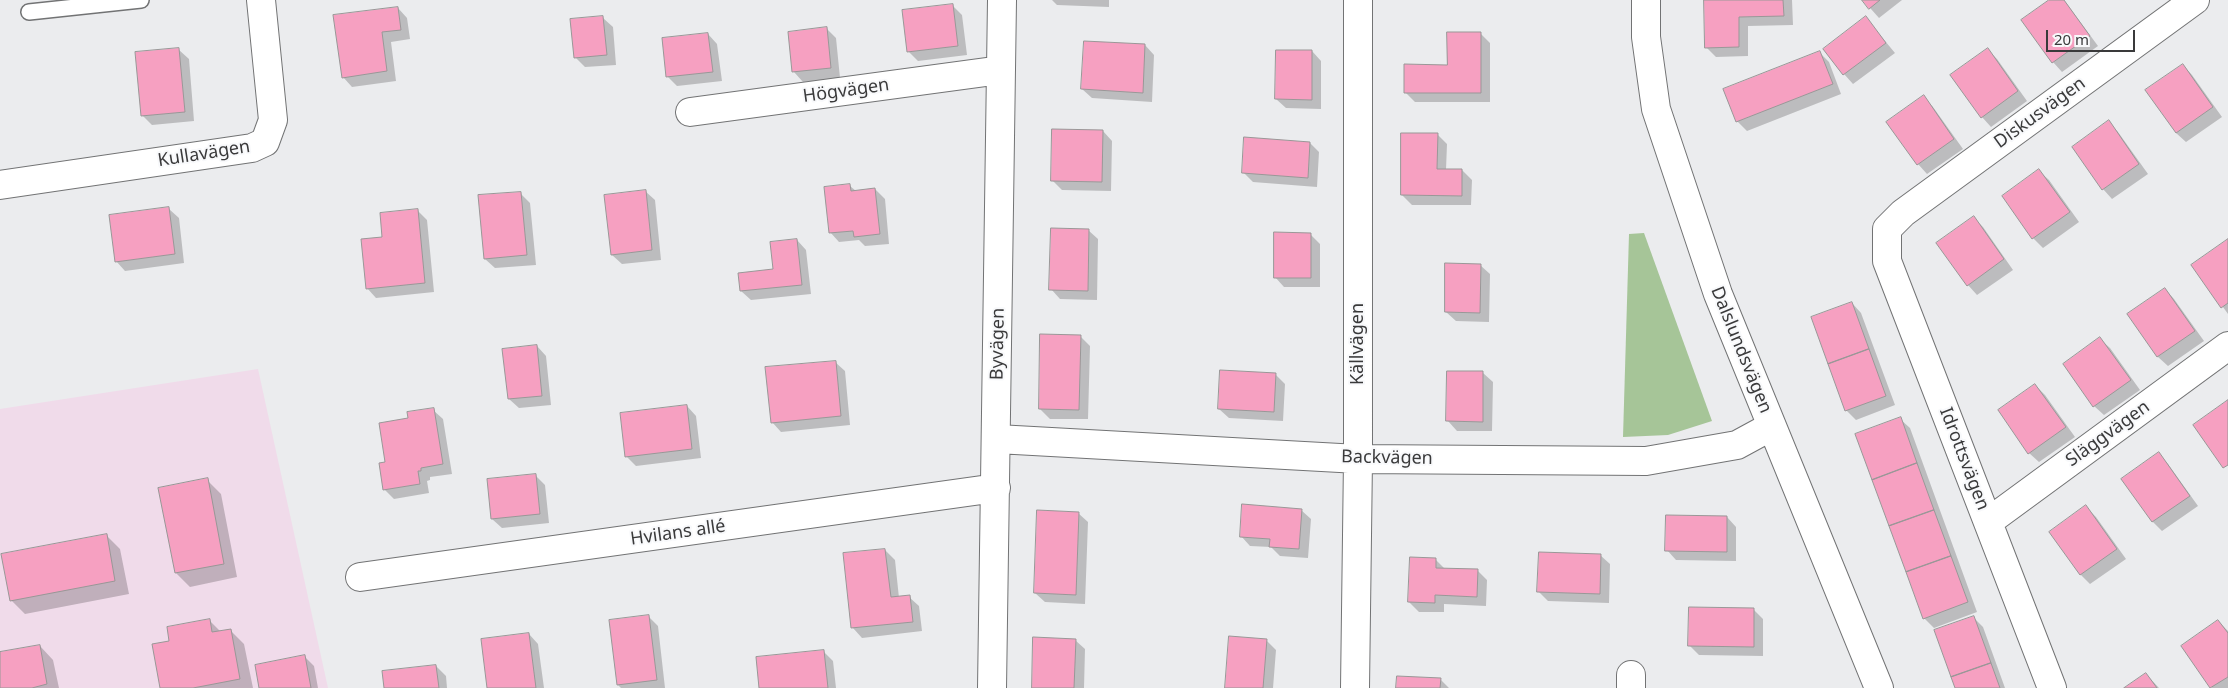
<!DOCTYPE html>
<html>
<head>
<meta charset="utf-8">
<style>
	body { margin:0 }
	#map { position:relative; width:2228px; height:688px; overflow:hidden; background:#ebecee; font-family:"Noto Sans",sans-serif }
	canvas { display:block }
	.scale { position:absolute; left:2046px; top:30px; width:89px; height:22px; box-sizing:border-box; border:2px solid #3a3a3b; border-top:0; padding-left:6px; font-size:15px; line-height:18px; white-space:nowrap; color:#3a3a3b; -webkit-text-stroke:4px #f8f9fb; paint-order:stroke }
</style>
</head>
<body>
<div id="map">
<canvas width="2228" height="688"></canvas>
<div class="scale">20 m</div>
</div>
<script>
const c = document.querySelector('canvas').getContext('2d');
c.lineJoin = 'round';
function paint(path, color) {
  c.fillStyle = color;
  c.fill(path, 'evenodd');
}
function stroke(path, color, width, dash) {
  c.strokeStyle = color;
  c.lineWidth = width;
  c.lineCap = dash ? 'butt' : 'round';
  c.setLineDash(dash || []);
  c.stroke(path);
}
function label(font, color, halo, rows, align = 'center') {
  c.font = font + ' "Noto Sans",sans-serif';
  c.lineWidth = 4;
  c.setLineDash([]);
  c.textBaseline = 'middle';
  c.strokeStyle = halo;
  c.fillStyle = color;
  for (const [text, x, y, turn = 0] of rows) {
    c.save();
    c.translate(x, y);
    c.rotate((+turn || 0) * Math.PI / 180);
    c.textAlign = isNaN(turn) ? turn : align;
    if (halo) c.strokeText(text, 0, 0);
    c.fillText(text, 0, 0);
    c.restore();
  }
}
const education = new Path2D(`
	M258,369L328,688H0V409Z`);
const green = new Path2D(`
	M1644,233L1712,421L1668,435L1623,437L1629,234Z`);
const shadow = new Path2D(`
	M1052,0H1109V7L1057,5Z
	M1705,0H1792L1793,25L1748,26V56L1716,57L1706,47Z
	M1863,0H1902L1879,18Z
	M2051,0H2064L2098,46L2062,72L2053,62Z
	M952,5L962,15L967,55L918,61L909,52Z
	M398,8L407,18L410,39L391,42L396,81L352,87L343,77Z
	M603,18L613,27L616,65L585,67L576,58Z
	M1866,18L1895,53L1853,84L1844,74Z
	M827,29L836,38L840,78L803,82L794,72L789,33Z
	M1480,33L1490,43V102H1415L1405,92L1448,66Z
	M708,34L717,44L722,81L677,86L667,76Z
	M1145,45L1154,55L1152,102L1092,98L1082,89Z
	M179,50L189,59L194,121L152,125L142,115Z
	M1988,50L1997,59L2027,101L1991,127L1982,117Z
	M1312,51L1321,61V109L1286,108L1276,99Z
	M1820,53L1829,62L1841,94L1747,131L1737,121Z
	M2183,65L2192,75L2222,117L2186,142L2176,133L2147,90Z
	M1924,97L1933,107L1963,149L1927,174L1918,164Z
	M2109,122L2118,132L2148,174L2112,199L2103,189Z
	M1103,131L1112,141L1111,191L1062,190L1052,180Z
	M1437,134L1447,144L1446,170H1462L1472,180L1471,205H1412L1402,195Z
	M1310,143L1319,152L1317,187L1253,182L1243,172Z
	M2039,171L2049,180L2079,222L2043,248L2033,238Z
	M850,186L856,191L875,189L885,199L889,244L865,246L859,240L839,242L830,232Z
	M645,191L655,200L661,260L622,264L612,255Z
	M520,193L530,203L536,265L495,268L485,259Z
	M169,209L179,218L184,263L125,271L116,261Z
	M418,211L427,220L434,292L376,298L367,288Z
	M1974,218L1983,227L2013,270L1977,295L1968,285Z
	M1088,230L1098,239L1097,300L1060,299L1051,289Z
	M1310,234L1320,244V287H1284L1275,277Z
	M797,240L806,250L811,294L751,300L741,291L774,270Z
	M2228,240V314L2193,265Z
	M1480,265L1490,274L1489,322L1456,321L1446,312Z
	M2165,289L2174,299L2204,341L2168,366L2158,357L2129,314Z
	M1852,303L1861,313L1895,405L1856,420L1846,410Z
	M1080,336L1090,346L1088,419H1050L1040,409Z
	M2100,339L2110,348L2140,390L2104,415L2094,406Z
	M537,346L546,356L551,405L519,408L509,399Z
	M835,362L845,371L850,425L781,432L772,422Z
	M1483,373L1493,382L1492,431H1457L1448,421Z
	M1275,374L1285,384L1283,421L1229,418L1219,409Z
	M2035,385L2045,395L2075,437L2039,462L2029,453Z
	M687,406L696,416L701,458L636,466L626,456Z
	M433,410L443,419L452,474L430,477V480L427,481L429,493L394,499L384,489L386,463L410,419Z
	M1900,419L1910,428L1977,612L1934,628L1924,618Z
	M2159,454L2168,464L2198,506L2162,531L2153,522L2123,479Z
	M535,475L545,485L549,523L502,528L492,519Z
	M207,480L221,494L237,577L190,587L176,573Z
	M2086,507L2096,517L2126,559L2090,584L2081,575Z
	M1301,510L1311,519L1308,558L1280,556L1271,547L1250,546L1241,536Z
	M1078,513L1088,522L1085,604L1045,602L1035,593Z
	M1727,517L1736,527V561L1676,560L1667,550Z
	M106,535L120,549L129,594L25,614L11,600Z
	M885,550L895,560L899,598L909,597L919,606L922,631L862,638L853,628L844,555Z
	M1600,555L1610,564L1609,603L1548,601L1538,591Z
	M1435,559L1445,569L1477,570L1487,580L1486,606L1444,604V612H1419L1409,602Z
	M1754,610L1763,619V656L1699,655L1690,646Z
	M648,616L658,626L665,688H621L618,685Z
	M1973,617L1983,627L2005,688H1957Z
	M209,620L221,632L230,630L244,644L253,688H162L171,642Z
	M2218,621L2228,631V688H2212L2183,646Z
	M529,634L538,644L544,688H488Z
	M1075,640L1085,649L1084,688H1033Z
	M1266,640L1276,650L1273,688H1226Z
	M40,646L53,660L59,688H0V654Z
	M823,651L833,661L836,688H760Z
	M305,657L314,666L318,688H261Z
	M436,666L446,676L447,688H385Z
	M2146,674L2159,688H2126Z
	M1440,679L1449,688H1397Z`);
const building = new Path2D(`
	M1704,0H1783L1784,16L1739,17V47L1705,48Z
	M1862,0H1880L1869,9Z
	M2049,0H2064L2090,36L2052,63L2021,20Z
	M953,4L958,46L907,52L902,10Z
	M398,7L401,30L382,32L387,71L342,78L333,15Z
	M603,16L607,55L574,58L570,19Z
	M1866,16L1886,43L1843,75L1823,49Z
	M827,27L831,68L792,72L788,32Z
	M1447,32H1481V93H1404V64L1447,65Z
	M708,33L713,72L666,77L662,38Z
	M1084,41L1145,44L1143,93L1081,89Z
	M179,48L185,112L141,116L135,52Z
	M1988,48L2018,91L1981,118L1950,75Z
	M1276,50H1312V100L1275,99Z
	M1820,51L1833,84L1736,122L1723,89Z
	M2183,64L2213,107L2176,133L2145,90Z
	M1924,95L1954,139L1917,165L1886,122Z
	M2109,120L2139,164L2102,190L2072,147Z
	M1052,129L1103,130L1102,182L1051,181Z
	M1401,133H1438L1437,169H1462V196L1401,195Z
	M1244,137L1310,142L1308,178L1242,173Z
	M2039,169L2070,212L2032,239L2002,196Z
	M850,184L851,191L875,188L880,234L854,237L853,231L829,233L824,187Z
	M646,190L652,250L611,255L604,195Z
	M521,192L527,255L484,259L478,195Z
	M169,207L175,254L115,262L109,215Z
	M418,209L425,283L366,289L361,239L382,237L380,213Z
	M1974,216L2004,259L1967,286L1936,243Z
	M1051,228L1089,229L1088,291L1049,290Z
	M1274,232L1311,233V278H1274Z
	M797,239L802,285L740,291L738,273L773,269L770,242Z
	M2228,239V303L2221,308L2191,265Z
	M1445,263L1481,264L1480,313L1445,312Z
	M2165,288L2195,331L2157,357L2127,314Z
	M1852,302L1869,349L1828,364L1811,317Z
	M1040,334L1081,335L1079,410L1039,409Z
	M2100,337L2131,380L2093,407L2063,364Z
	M537,345L542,396L508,399L502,349Z
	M1869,349L1886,396L1845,411L1828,364Z
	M836,361L841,416L771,423L765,367Z
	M1220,370L1276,373L1274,412L1218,409Z
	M1447,371H1483V422L1446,421Z
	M2035,384L2066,427L2028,454L1998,410Z
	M2228,400V465L2223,468L2193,425Z
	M687,405L692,449L625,457L620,413Z
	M434,408L443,464L421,468V471H418L420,484L383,490L379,463L385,462L379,423L408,418L407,412Z
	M1901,417L1917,463L1872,480L1855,434Z
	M2159,452L2190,496L2152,522L2121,479Z
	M1917,463L1934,510L1889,526L1872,480Z
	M536,474L540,514L491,519L487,479Z
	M208,478L224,564L175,573L158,488Z
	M1242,504L1302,509L1299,549L1269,547L1270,539L1240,537Z
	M2086,505L2117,549L2080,575L2049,532Z
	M1037,510L1079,512L1076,595L1034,593Z
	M1934,510L1951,556L1906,572L1889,526Z
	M1666,515L1727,516V552L1665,551Z
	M107,534L115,581L10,601L1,554Z
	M885,549L891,597L910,595L913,622L851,628L843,553Z
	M1539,552L1601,554L1600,594L1537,592Z
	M1951,556L1968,602L1923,619L1906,572Z
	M1410,557L1436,558V568L1478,569L1477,597L1435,595V603L1408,602Z
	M1689,607L1754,608V647L1688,646Z
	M649,615L657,680L617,685L609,620Z
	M1974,616L1991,663L1951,677L1934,630Z
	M210,619L212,632L231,629L240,679L193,688H160L152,644L169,641L167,627Z
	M2218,620L2228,633V677L2210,688L2181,646Z
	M529,633L536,688H487L481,639Z
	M1229,636L1267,639L1263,688H1225Z
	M1033,637L1076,639L1074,688H1032Z
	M40,645L47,684L32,688H0V652Z
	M824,650L828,688H759L756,657Z
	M305,655L311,688H259L255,665Z
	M1991,663L2000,688H1955L1951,677Z
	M436,665L439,688H384L382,671Z
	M2146,673L2157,688H2124Z
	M1397,676L1441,678L1440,688H1396Z`);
const service = new Path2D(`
	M29,12L141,0`);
const minor = new Path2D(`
	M1646,0V37L1656,109L1718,294L1879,688
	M690,112L1001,70
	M0,185L252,148L265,142L273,120L261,0
	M997,439L1358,459L1646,461L1737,445L1772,426
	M1988,522L2228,346
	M360,577L996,488
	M992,688L1002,0
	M1355,688L1358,459V0
	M1631,688V675
	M2052,688L1887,261V229L1903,213L2195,0`);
const streetNames = [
	["Högvägen",846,91,-8],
	["Diskusvägen",2040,113,-36],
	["Kullavägen",204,154,-9],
	["Byvägen",998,344,-89],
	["Källvägen",1358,344,-90],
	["Dalslundsvägen",1741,350,68],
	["Släggvägen",2108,434,-36],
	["Backvägen",1387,458,1],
	["Idrottsvägen",1964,459,69],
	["Hvilans allé",678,533,-8]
];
paint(education, '#f0dbea');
paint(green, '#a6c598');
paint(shadow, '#0003');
paint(building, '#f6a0c1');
stroke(building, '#999797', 1);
stroke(service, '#727374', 18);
stroke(minor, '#727374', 30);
stroke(service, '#fff', 15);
stroke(minor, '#fff', 28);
label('18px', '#3a3a3b', '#f8f9fb', streetNames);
</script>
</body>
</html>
